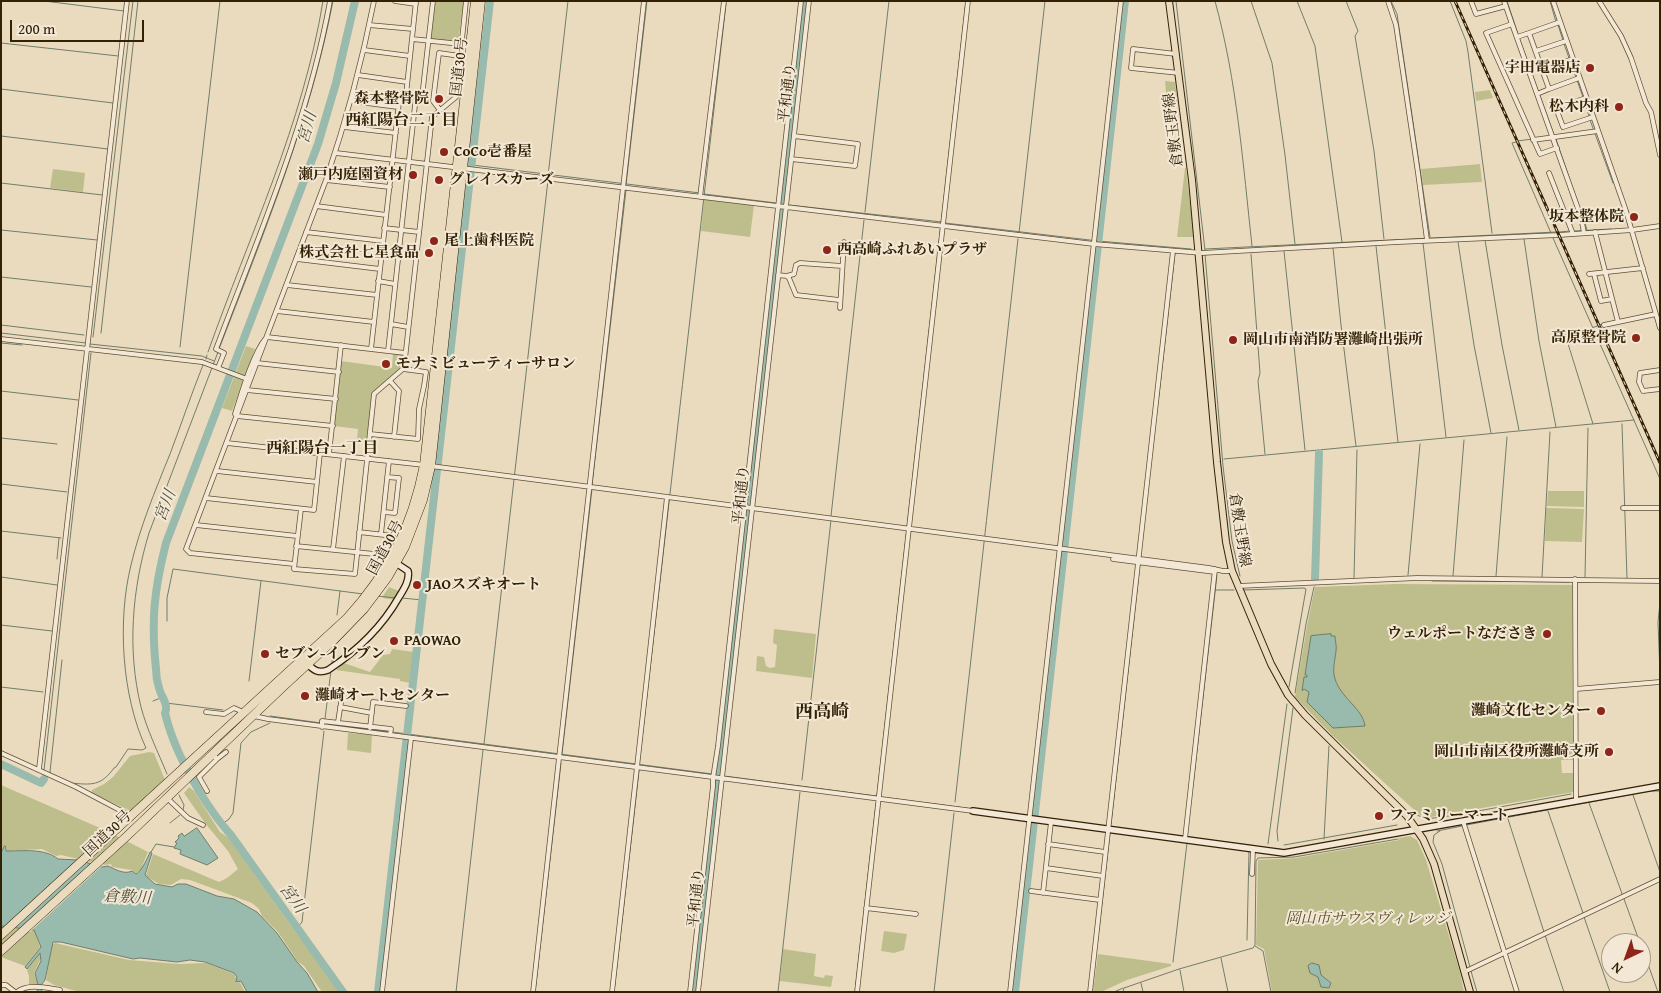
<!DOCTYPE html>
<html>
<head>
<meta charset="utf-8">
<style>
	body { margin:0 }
	#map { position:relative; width:1661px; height:993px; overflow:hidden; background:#ebdbbe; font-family:"Gentium Book Plus",serif }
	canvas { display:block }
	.frame { position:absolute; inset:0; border:2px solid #332105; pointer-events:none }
	.north { position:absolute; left:1601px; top:933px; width:50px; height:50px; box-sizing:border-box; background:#f2e8d5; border:1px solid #a69882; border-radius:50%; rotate:222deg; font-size:14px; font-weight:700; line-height:20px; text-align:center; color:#332105 }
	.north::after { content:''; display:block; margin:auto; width:18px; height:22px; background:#8f2418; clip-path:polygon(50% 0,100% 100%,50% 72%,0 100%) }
	.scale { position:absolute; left:10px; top:20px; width:134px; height:22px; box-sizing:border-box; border:2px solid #332105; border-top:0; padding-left:6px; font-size:15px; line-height:18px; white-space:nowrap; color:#332105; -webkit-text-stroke:4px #f2e8d5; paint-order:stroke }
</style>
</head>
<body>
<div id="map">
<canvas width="1661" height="993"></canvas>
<div class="frame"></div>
<div class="north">N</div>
<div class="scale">200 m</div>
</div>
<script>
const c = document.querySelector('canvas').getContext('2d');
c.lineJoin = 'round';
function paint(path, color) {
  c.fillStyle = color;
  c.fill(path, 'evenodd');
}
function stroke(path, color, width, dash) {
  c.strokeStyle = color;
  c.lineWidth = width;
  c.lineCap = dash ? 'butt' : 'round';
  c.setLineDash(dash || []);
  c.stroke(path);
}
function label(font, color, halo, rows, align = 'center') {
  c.font = font + ' "Gentium Book Plus","Noto Serif JP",serif';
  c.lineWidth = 4;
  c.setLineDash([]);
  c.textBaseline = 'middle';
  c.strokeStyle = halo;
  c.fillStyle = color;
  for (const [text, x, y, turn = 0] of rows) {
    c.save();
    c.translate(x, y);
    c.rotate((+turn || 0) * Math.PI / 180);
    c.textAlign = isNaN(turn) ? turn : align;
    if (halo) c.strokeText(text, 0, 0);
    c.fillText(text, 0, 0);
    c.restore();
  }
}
const green = new Path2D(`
	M434,1H464L458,42L430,40Z
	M1165,81L1175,82L1178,105L1167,104Z
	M1490,90L1493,98L1476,101L1475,92Z
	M1480,164L1482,182L1423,185L1421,169Z
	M1185,168H1186L1194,237H1177Z
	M53,169L85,173L83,192L50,188Z
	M704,199L754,205L750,237L701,231Z
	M246,346L255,349L232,411L222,408Z
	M393,353L402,355V369L373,392L368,442L357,440L358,429L334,426L341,361L392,368Z
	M1548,491H1584V507L1547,506Z
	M1546,508L1584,509L1582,542L1545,541Z
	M1396,584L1572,585L1573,760H1561L1562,773H1573L1574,792L1431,817H1422L1333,736L1295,697L1307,626L1315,587Z
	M389,587L399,591L395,600L383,598V596Z
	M774,629L816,634L812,678L756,671L757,656L764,657L766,666L770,668L775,667L777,645L773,643Z
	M392,649L414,652L411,683L400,681V679L336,670L344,663L370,672L383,655L390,654Z
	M348,733L372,735L371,753L347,750Z
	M149,752L154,753L165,780L131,811L91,793L92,790L104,784L113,777L130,756Z
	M1,785L107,831L148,852L141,869L136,873L132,870L112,867L111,864L104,865L61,855L56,856L42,849L7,851V847L5,846L1,852Z
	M189,787L194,791L220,832L229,838L288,922L340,992H322L304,966L298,962L278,932L262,916L259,909L252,903L190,880L181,879L171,885L159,884L146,876L153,854L219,882L227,878L238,869L228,851L205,823L184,793Z
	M1410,836L1417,840L1426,860L1460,972L1464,992H1272L1264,949L1256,945L1258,860L1296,858L1399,840V838Z
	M1,927L34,930L40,947L25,966L1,957Z
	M884,931L907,934L904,950L894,953L881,951Z
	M55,943L129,960L179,964L206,963L234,974L236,978V983L240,982L245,992H80L54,985L46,980L52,945Z
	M783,949L816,954L814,976L824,978L825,975L833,976L831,987L780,981Z
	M40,953V960L34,973L38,986L29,985V976L27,970Z
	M1098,954L1171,964V966L1127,980L1101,992H1093Z`);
const water = new Path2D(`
	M1331,634V636H1335C1335,641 1337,646 1336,651C1335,661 1332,669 1335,679C1341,698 1363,709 1365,726L1333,728L1307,702L1309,692L1304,689L1302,691L1304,677H1307V675H1305L1311,636Z
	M197,828L218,858L207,865L180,854L181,850L174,848L177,843L175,842L179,838L178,836L182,833L184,836Z
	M5,846L6,847V851C22,851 45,848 58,859L78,860L102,867L108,866C115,869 124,875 132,871L136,874C142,871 148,857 150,852L152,853L145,875L155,884L172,887L178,884H186L217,896L234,899L257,912L277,933L297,962L307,973L318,992H247L241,981L236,982L237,977L234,973L205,962L190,960L177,962L140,958L133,959L61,942H53L45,980L41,985L42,992H37L38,985L35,973L41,961L40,953L27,969L25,967L41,947L34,930L1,926V853Z
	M1312,963L1319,965L1321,975L1331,983L1329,988L1321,987L1318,977L1310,973L1308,966Z`);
const pier = new Path2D(`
	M94,862L104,864L30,932L19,931Z`);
const stream = new Path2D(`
	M44,1L124,11
	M1176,1L1205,250
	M1215,1C1237,81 1243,164 1252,246
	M1251,1L1272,63L1285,155L1295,244
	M1297,1L1315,46L1342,242
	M1346,1L1358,31L1355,36L1374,151L1384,239
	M1391,1L1397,14L1430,237
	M1450,1L1466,41L1468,52L1492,233
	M1507,1L1518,34
	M1550,1L1556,22
	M1558,25L1563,40
	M1519,38L1554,135
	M1,43L118,56
	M1564,44L1583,97
	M1,89L113,103
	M1584,101L1589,116
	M1590,120L1613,183
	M1,136L108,149
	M1556,139L1578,204
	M1518,141L1532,139
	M1516,142L1512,143L1551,233
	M472,165L700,193
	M548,176L568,1
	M1,183L102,195
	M626,185L647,1
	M704,194L776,203
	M789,205L942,222
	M865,212L889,1
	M1583,217L1587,230
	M945,223L1098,241L1191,249
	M1,230L97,240
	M1574,231L1611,229
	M1559,232L1570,231
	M1019,233L1045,1
	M1553,238L1660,479
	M1524,239L1539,341L1556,427
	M1485,240L1502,345L1519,430
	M1458,242L1474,345L1491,433
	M1423,243L1446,437
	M1376,246L1398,442
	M1333,248L1341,325L1356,446
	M1205,249L1556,232
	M1284,251L1305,450
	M1205,254L1223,466L1232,541L1240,576
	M1251,254L1260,373L1258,381L1265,454
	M1,277L91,287
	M1,325L84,335
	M1592,328L1602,324
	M1,333L86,343
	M101,333L138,1
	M1565,334L1593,424
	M93,337L133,1
	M1,343L22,345
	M90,344L202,356L214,361
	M180,347L220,1
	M219,349C263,235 310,121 333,1
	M208,352C249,236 303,124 323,1
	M206,359L207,355
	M1,391L78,400
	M1158,403L1175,253
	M1622,424L1627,578
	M1,438L57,444
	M1224,459L1634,420
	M1,484L67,492
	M592,485L626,190
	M831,516L864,220
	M1,531L61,538
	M57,559L59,538
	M1408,575L1420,444
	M1453,576L1464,440
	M1496,576L1507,437
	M1,577L57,585
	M1542,577L1550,432
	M1585,577L1588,428
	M1354,578L1357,450
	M1432,581L1569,582
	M1580,582H1589
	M1315,585L1318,584
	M1215,590H1234
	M1244,590L1304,588L1306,589L1289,687
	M377,596L396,598
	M402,598L422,600
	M1660,603L1658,622L1660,673
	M337,615L340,591
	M167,621V598L173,569L363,594
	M1,625L52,631
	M332,663L333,652
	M249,681L261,581
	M1,687L43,692
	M1295,693L1306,624L1314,587
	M153,701L163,697
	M166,703L223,710
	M270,716L321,723
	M325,719L331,670
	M325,723L388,732
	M392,732L720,775
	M484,744L548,180
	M562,754L592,489
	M639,765L726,4
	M44,770L91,353
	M51,774L50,772L62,660
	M167,774C158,752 147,730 141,707C127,650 132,589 149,533L218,352
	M724,776L876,796
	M44,779V775
	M802,780L831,520
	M71,783C92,785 101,786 114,768L116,767L128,749L142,750L146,748C122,697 117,621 131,565C140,527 155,491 170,454C181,425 191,395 203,365
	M1655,784L1658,783
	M1193,785L1217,575
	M179,795L184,805L183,810
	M1633,795L1660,872
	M877,796L966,1
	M880,797L973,809
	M1580,797L1650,785
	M955,802L1018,239
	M1589,803L1640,943
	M1531,806L1572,799
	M1548,811L1583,913
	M1417,815L1426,819L1456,815L1571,794
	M1508,819L1544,932
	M170,823L180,815
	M1111,824L1139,573
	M221,825L229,819L233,813L241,743L251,732L270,723
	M1466,825L1650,791H1660
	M1437,831L1462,826
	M1440,831L1434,835L1433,842L1442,864L1470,967
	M1155,833L1184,837
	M1188,837L1256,846
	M1324,839L1329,746
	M1278,841L1277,831L1293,708
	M1268,844L1287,704
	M1284,845L1397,825
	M1277,849L1288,850
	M151,852L156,844L174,847
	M1584,917L1610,992
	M297,928L302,922L324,731
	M1545,935L1564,992
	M1247,940L1249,851
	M1641,945L1658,992
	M1097,946L1110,833
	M1255,946L1263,951L1271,992
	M1221,958L1228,992
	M1173,962L1187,843
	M1180,970L1184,992
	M1471,971L1477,992
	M1515,981L1519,992
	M1141,983L1143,992
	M456,992L483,750
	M535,992L561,763
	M614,992L639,771
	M778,992L800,792
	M855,992L876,804
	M934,992L954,813
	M1114,992L1123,988
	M1123,992L1124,988L1179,969L1253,948L1255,945L1256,861L1258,858L1294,857L1398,839`);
const river = new Path2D(`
	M1315,579L1319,453
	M1,764L41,783L44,779
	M343,992L231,835C218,821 209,807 199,791C184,765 172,742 165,713C169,704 161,697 159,688C157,682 156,675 156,669C151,621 154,590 166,543L318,144L336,83L355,1
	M378,992L490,1
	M694,992L805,1
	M1015,992L1125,1`);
const street = new Path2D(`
	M395,1L416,4
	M1388,1L1396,25L1418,173L1427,240
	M1471,1L1476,14L1506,6
	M1504,1L1512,24
	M1553,1L1626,211L1660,328
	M1599,1L1621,36L1631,58L1646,103L1651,112L1660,155
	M1560,22L1529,33L1549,89L1579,78
	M369,25L413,29
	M1517,37L1529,33
	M412,39L461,44
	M364,50L410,56
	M1536,51L1566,41
	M1176,54L1133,49L1131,68L1179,73
	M1542,70L1573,59
	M358,75L407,82
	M1537,94L1549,89
	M406,95L416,1
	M1586,98L1556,108L1563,127L1593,117
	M351,101L398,107
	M440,110L433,101L439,53L460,56
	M344,127L396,133
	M1533,140L1598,131
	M1557,148L1540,154L1486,33L1512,24L1581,217L1584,233
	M336,153L1094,244L1202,253L1398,242L1559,235L1632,230L1660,226
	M791,159L855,166L858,144L794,136
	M1549,173L1573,234
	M326,180L390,187
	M700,197L724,1
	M316,206L386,215
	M384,228L419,232
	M306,232L383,241
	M1595,232L1618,322
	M297,259L380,269
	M1589,274L1643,268
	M1594,274L1601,301L1612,299
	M778,275L787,276L789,278L796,295L839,300
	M787,276L794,274L796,265L800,263L842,266
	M378,281L395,284
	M287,285L377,295
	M840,308L844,242
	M277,311L374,322
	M391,324L408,327
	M1604,325L1656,314
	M267,337L405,353
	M266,338C253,353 241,395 235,414L237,416L333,426
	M1,339L202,362L247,379
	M371,349L400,94L422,97L433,1
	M388,351L416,96
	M257,363L339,372
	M218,368L224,353L216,349C259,235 308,122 330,1
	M1660,370L1640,373L1639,382L1643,391L1660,389
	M390,381L399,391L394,437
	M247,390L336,399
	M370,434L418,439L419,409L424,386L426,372L403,369
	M227,443L424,465
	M329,454L341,345
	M431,466L1209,568L1223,571H1232
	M217,471L317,482
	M206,498L314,510L320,453
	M1623,508H1660
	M301,509L294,569L355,574L374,394L404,368L432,117L456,97L466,1
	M384,512L395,513L399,478L387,477
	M196,525L297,536
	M381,534L389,461
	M296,546L384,555L393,536L359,532
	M333,549L344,456
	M1113,559L1215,572
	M294,564L190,553L186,549L326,180C346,121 362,62 374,1
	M1575,579L1576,801
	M1238,586L1417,578L1660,581
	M1576,689L1660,682
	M340,707L372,713
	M206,712L224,714L234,708L243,712
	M254,716L268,719L973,811
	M338,722L342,696
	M322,727V721L391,729L390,735
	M370,728L373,702L406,706
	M1,753L76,787L131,816
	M559,758L644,1
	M217,759L226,752
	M39,769L127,1
	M207,791L199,777L217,759L212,754
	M167,798L188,818L203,825
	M1463,821L1517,992
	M1185,839L1215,569
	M1048,844L1105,852
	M1046,868L1103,876
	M1252,874L1253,849
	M1031,891L1100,900
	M1043,893L1051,822
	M866,908L916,914
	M1464,972L1660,879
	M1,985H6L15,992
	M17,992C28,983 47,988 60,990
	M382,992L411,738
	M533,992L559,758
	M612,992L667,497
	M690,992L713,786V778L718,746L801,1
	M698,992L809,1
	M857,992L968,1
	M1010,992L1121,1
	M1090,992L1173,251`);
const secondary = new Path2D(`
	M306,662C313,670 318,674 328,670C357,651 382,627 399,597C404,589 410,580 408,571L393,561
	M973,811L1284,853L1660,786`);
const primary = new Path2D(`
	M1169,1L1192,180L1217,462L1226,542L1232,571L1271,664L1288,695L1305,715L1407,816L1423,839L1434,864L1470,992`);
const highway = new Path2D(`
	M1,935L347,618C389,572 412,526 424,465L475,1
	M1,951L127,836L284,686L334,640L364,609L388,577L405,547L423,500L431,466L481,1`);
const rail = new Path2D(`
	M1455,1L1660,463`);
const markers = [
	[1590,68,5,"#8f2418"],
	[439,99,5,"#8f2418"],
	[1619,107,5,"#8f2418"],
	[444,152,5,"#8f2418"],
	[413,175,5,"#8f2418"],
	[439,180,5,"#8f2418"],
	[1634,217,5,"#8f2418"],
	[434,241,5,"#8f2418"],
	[827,250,5,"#8f2418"],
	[429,253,5,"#8f2418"],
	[1636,338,5,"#8f2418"],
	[1233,340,5,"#8f2418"],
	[386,364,5,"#8f2418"],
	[417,585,5,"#8f2418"],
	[1547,634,5,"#8f2418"],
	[394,641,5,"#8f2418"],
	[265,654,5,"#8f2418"],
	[305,696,5,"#8f2418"],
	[1601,711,5,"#8f2418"],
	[1609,752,5,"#8f2418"],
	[1379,816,5,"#8f2418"]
];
const streetNames = [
	["国道30号",460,67,-84],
	["平和通り",788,93,-83],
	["倉敷玉野線",1174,130,-97],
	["平和通り",742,495,-84],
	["倉敷玉野線",1239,530,81],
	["国道30号",386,548,-62],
	["国道30号",108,834,-43],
	["平和通り",697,898,-84]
];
const poiNames = [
	["宇田電器店",1580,68,"right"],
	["森本整骨院",429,99,"right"],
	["松木内科",1609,107,"right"],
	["CoCo壱番屋",454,152],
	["瀬戸内庭園資材",403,175,"right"],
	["グレイスカーズ",449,180],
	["坂本整体院",1624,217,"right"],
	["尾上歯科医院",444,241],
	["西高崎ふれあいプラザ",837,250],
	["株式会社七星食品",419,253,"right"],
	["高原整骨院",1626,338,"right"],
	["岡山市南消防署灘崎出張所",1243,340],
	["モナミビューティーサロン",396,364],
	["JAOスズキオート",427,585],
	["ウェルポートなださき",1537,634,"right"],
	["PAOWAO",404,641],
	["セブン-イレブン",275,654],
	["灘崎オートセンター",315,696],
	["灘崎文化センター",1591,711,"right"],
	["岡山市南区役所灘崎支所",1599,752,"right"],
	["ファミリーマート",1389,816]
];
const parkNames = [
	["岡山市サウスヴィレッジ",1368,919]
];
const neighbourhoodNames = [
	["西紅陽台二丁目",401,121],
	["西紅陽台一丁目",322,449]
];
const waterNames = [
	["宮川",308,128,-74],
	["宮川",166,506,-69],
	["倉敷川",127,898,3],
	["宮川",292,899,54]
];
const quarterNames = [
	["西高崎",822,712]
];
paint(green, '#bebe8c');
paint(water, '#99bbae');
stroke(water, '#707d6a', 1);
paint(pier, '#ebdbbe');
stroke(stream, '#707d6a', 1);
stroke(river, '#99bbae', 8);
stroke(street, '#615033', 5.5);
stroke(secondary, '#332105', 8);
stroke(primary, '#332105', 8);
stroke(highway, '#332105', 9);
stroke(street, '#f2e8d5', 4);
stroke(secondary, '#f2e8d5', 5.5);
stroke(primary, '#ebdbbe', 6);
stroke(highway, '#ebdbbe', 8);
stroke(rail, '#332105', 3);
stroke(rail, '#f2e8d5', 1, [4]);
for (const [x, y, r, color] of markers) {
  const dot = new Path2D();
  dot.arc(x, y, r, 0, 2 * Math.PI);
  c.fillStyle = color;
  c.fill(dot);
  stroke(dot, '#f2e8d5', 2);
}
label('15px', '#332105', '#f2e8d5', streetNames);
label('bold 15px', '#332105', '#f2e8d5', poiNames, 'left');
label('italic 15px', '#5d502e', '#f2e8d5', parkNames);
label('bold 16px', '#332105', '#f2e8d5', neighbourhoodNames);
label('italic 16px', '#524f38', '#f2e8d5', waterNames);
label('bold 18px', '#332105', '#f2e8d5', quarterNames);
</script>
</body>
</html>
